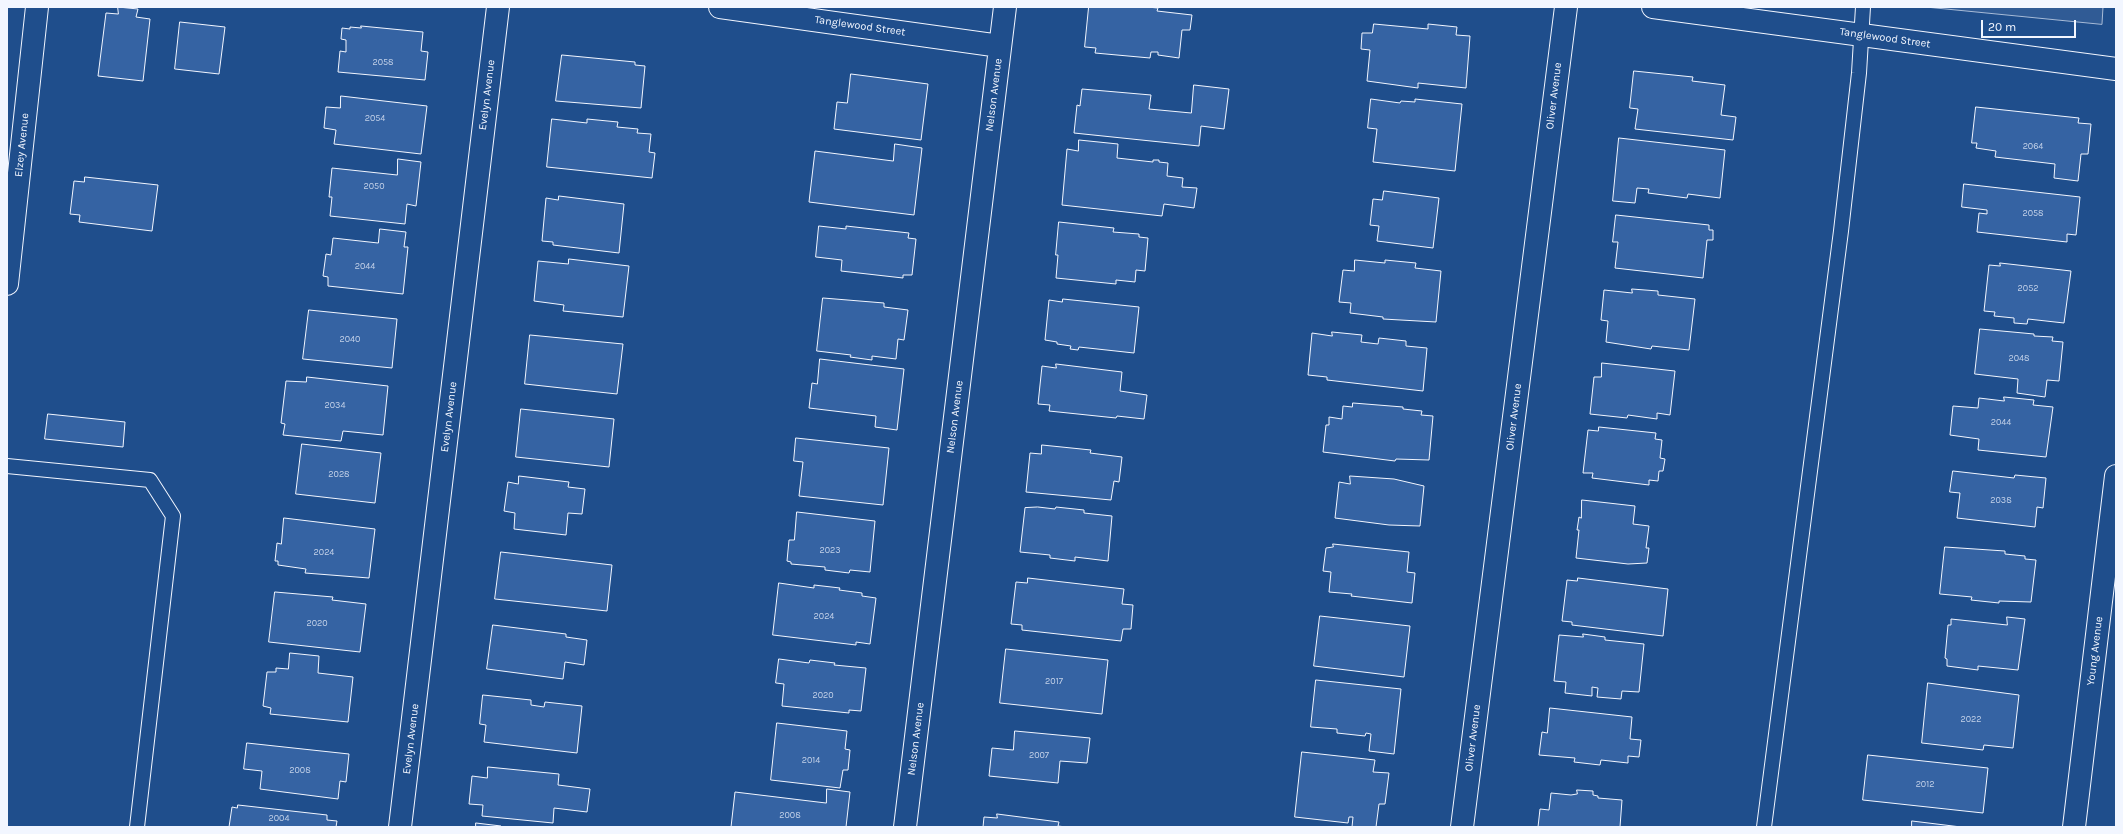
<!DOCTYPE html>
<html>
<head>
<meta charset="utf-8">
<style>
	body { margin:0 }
	#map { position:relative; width:2123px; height:834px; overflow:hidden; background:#1f4e8c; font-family:Karla,sans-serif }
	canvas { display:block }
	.frame { position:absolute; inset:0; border:8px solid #f2f6ff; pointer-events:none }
	.scale { position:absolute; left:1981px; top:20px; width:95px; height:18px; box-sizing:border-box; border:2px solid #f2f6ff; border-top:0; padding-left:5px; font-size:12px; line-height:14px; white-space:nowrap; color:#f2f6ff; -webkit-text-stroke:3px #1f4e8c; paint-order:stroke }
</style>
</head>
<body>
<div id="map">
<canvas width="2123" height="834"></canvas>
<div class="frame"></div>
<div class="scale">20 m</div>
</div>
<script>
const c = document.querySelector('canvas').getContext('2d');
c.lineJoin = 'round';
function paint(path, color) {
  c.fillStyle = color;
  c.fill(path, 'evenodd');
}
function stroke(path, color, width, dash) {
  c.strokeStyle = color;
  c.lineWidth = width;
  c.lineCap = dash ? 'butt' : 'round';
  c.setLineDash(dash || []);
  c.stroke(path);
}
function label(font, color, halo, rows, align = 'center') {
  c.font = font + ' Karla,sans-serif';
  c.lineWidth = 3;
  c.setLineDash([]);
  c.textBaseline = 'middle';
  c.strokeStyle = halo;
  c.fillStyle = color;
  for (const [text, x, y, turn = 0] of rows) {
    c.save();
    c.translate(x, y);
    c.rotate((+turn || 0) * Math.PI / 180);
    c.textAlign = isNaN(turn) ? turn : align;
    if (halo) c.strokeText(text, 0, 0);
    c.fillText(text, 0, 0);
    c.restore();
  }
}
const parking = new Path2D(`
	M1926,7H2103L2102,24Z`);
const building = new Path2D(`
	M118,7L138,9L136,17L150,19L143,81L98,76L106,13L118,14Z
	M1089,7H1147L1158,8L1157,11L1192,15L1190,30H1182L1179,58L1158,55V52H1151L1150,58L1095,53L1096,48L1085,47Z
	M180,22L225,27L219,74L175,69Z
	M1374,24L1428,29V24L1457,27L1456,35L1470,36L1466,88L1418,83V88L1367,81L1370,50L1361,49L1362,33H1372Z
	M361,26L423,32L421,51L428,52L425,80L338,72L340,51L346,52V40L341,39L342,28L350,29V27L361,28Z
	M562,55L635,62V65L645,66L641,108L556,101Z
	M1634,71L1693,77L1692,81L1725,85L1721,115L1736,117L1733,140L1635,129L1638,109L1630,108Z
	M851,74L928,84L921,140L834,129L837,102L847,103Z
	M1194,85L1229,89L1224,129L1201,126L1199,146L1074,133L1077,105L1080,106L1082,89L1151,95L1149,109L1191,113Z
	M341,96L427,106L421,154L334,144L336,130L324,128L326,107L340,108Z
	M1371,99L1400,103L1401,101L1415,102V99L1462,104L1455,171L1373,162L1377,129L1368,128Z
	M1976,107L2079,118L2078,123L2091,124L2088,154H2081L2078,181L2054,178L2055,164L1995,157L1996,151L1976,148L1977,143H1972Z
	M552,119L587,123V119L618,122L617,127L638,129L637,133L651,134L649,152L655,153L652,178L547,167Z
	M1619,138L1725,150L1720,198L1688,194L1687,198L1648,193L1649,189L1637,188L1635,203L1613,201Z
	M1079,140L1118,144L1117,158L1153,162V160H1159V162L1168,163L1167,176L1183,178L1182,187L1197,188L1194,208L1164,204L1162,216L1062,205L1067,149L1078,151Z
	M895,144L922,148L914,215L809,202L815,151L893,161Z
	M398,159L421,162L416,206L407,204L405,224L330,216L332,197H329L332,168L397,175Z
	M85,177L158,185L152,231L79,222L80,215L70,214L74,181L84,182Z
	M1964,184L2080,197L2076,235L2067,234V242L1977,232L1979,213L1987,214V210L1962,207Z
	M1384,191L1439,198L1433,248L1377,241L1379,226L1370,225L1373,199L1382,200Z
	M559,196L624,204L619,253L553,245V242L542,241L546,198L558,200Z
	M1616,215L1709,225V230H1713V240H1707L1703,278L1615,268L1618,242H1613Z
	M1059,222L1114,228L1113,232L1139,234V237L1148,238L1145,271L1136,270L1135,282L1116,280V284L1056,278L1058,255H1056Z
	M819,226L846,229V226L909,233L908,238L916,239L912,275H903V278L841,271L842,260L816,257Z
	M380,229L406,232L404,247H408L403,294L328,286V277L323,276L326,254L331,255L333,238L378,243Z
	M569,259L629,266L623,317L563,311L564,305L534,301L538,261L568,264Z
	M1355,260L1385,263V260L1416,263L1415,268L1441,271L1436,322L1383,319V317L1350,313L1351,303L1339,302L1343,270L1354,271Z
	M2000,263L2071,271L2064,323L2028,319L2027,324L2014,323V318L1994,316L1995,312L1984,311L1989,265L2000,266Z
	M1632,289L1658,291V295L1695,299L1689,350L1652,346L1651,349L1606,342L1608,321L1601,320L1604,290L1632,293Z
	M823,298L884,303V307L908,310L904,340L898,339L896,359L872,356V360L850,357L851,355L817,351Z
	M1063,299L1139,307L1134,353L1079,347L1078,350L1070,349L1071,346L1057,344V342L1045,340L1049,300L1062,302Z
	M309,310L397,319L392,368L303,359Z
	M1980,329L2034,334V336L2053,337L2052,341L2063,342L2059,381L2047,380L2045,397L2017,393L2018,379L1975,374Z
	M1332,332L1362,335L1361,342L1378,344L1379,338L1406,341V346L1427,348L1423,391L1327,380V377L1308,375L1312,333L1332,336Z
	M530,335L623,344L617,394L525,384Z
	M820,359L904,369L897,430L875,427L876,416L809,408L812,383L817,384Z
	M1602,363L1675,371L1670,415L1657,413V419L1628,415L1627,418L1590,414L1594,377H1601Z
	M1056,364L1122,372L1120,391L1147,395L1144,419L1117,416L1116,418L1049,411L1050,405L1038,404L1042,366L1056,368Z
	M307,377L388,386L383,435L343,431L341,441L283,435L285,424L281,423L286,381L306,382Z
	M2004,397L2034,400L2033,405L2053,407L2046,457L1978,450L1979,439L1950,435L1953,406L1978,408L1979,398L2004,401Z
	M1353,403L1403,407V409L1422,411L1421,415L1433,416L1429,460L1396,459L1395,461L1323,452L1326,425H1329V417L1342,419L1343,406L1352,407Z
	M521,409L614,419L609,467L516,457Z
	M48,414L125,422L123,447L45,439Z
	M1599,427L1656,433L1655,439L1662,440L1660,458L1665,459L1663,471H1659L1658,481L1649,480V485L1592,478L1593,473H1583L1588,430L1598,431Z
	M796,438L889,448L883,505L799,496L803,462L794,461Z
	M302,444L381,453L375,503L296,494Z
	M1042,445L1091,450L1090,453L1122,457L1119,482L1114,481L1111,500L1026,492L1030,453L1041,454Z
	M1953,471L2014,478L2015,475L2046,478L2043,508L2037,507L2035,527L1957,518L1960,493L1950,492Z
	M519,476L569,482L568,487L585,489L582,514L568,513L566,535L514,529L515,513L504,511L508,482L518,484Z
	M1350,476L1394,479L1424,486L1420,526L1389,525L1335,518L1339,482L1350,484Z
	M1582,500L1635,506L1633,524L1649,526L1646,548H1649L1647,563L1628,564L1576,558L1579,530H1577L1579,517L1581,518Z
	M1038,507L1055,509L1056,507L1084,510V513L1112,516L1108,561L1075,557V561L1050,558V555L1020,552L1025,508Z
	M797,512L875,521L870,572L850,570L849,573L825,570V567L791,564V562L787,561L789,540H794Z
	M284,518L375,529L369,578L305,573L306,569L278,565V561H275L277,543L281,544Z
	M1333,544L1409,552L1407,572L1415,573L1412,603L1351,596L1352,594L1329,592L1331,572L1323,571L1326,548L1333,547Z
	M1945,547L2005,551V554L2025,556V559L2036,560L2031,602L1999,601V603L1971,600L1972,597L1940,594Z
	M501,552L612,565L607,611L495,599Z
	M1028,578L1124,589L1122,604L1133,605L1131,629H1123L1121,641L1022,630V625L1011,624L1016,582L1027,583Z
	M1578,578L1668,589L1663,636L1572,625V622L1562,621L1567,580L1577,581Z
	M779,583L814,588V585L840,588L839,590L862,593V596L876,598L870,644L856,642V645L773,635Z
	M275,592L333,597L332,600L366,604L360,652L269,642Z
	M1320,616L1410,626L1404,677L1314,666Z
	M2007,617L2025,619L2018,670L1978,666V670L1947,666V659L1945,658L1948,625H1951V619L2007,625Z
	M493,625L566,634V637L587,640L584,665L565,662L563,679L487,669Z
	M1583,634L1605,637V640L1644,644L1639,692L1622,691L1621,699L1597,697L1598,688L1592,687V696L1565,693L1566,682L1554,681L1559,635L1583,637Z
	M1006,649L1108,660L1102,714L1000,703Z
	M290,653L319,656L318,673L353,677L348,722L270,714L271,708L263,706L267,672H276V668L288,669Z
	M779,659L809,663L810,660L835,663L834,665L866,668L861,711L849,710V713L782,706L784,684L776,683Z
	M1316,680L1401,689L1394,754L1369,751L1371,734L1366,733L1365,736L1337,733V729L1311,727Z
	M1928,683L2019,695L2013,748L1984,745L1983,750L1922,743Z
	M483,695L531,700V705L544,707L545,702L582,706L577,753L484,742L486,725L480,724Z
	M1550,708L1632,717L1630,739L1641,740L1639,757L1628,756V763L1601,760L1600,765L1574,762L1575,758L1539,755L1542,732L1547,733Z
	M777,723L847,731L845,749L850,750L848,770H843L840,788L771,780Z
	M1015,731L1090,738L1087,763L1060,761L1058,783L989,776L992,748L1013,750Z
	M247,743L349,754L346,782L340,781L338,799L260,789L262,771L244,769Z
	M1302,752L1375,760L1373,772L1389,773L1385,804H1379L1376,827H1352L1353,817H1349L1348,823L1295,817Z
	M1868,755L1988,768L1983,813L1863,800Z
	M488,767L559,774L558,785L590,789L587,812L554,808L553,823L482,816L483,805L469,804L472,776L487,778Z
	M827,789L850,792L846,827H731L735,792L826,803Z
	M1577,790L1593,791V795L1598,796V798L1622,800L1620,827H1538L1540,809L1549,810L1551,793L1571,795L1577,794Z
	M238,805L327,815V820L337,821L336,827H229L232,807L237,808Z
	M997,814L1059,822L1058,826L1066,827H983L984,817L997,818Z
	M1912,821L1961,827H1912Z
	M476,823L501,826V827H476Z`);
const service = new Path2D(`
	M7,466L150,480L173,516L137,827
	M1764,827L1841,231L1859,73L1863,7`);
const minor = new Path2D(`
	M720,7L1000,46
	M1653,7L2116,69
	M7,284L37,7
	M400,827L498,7
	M905,827L1005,7
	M1462,827L1566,7`);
const tertiary = new Path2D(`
	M2074,827L2116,476`);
const numberNames = [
	["2058",383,62],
	["2054",375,118],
	["2064",2033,146],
	["2050",374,186],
	["2058",2033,213],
	["2044",365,266],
	["2052",2028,288],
	["2040",350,339],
	["2048",2019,358],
	["2034",335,405],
	["2044",2001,422],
	["2028",339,474],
	["2038",2001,500],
	["2023",830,550],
	["2024",324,552],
	["2024",824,616],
	["2020",317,623],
	["2017",1054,681],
	["2020",823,695],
	["2022",1971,719],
	["2007",1039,755],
	["2014",811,760],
	["2008",300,770],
	["2012",1925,784],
	["2008",790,815],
	["2004",279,818]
];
const streetNames = [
	["Tanglewood Street",860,26,8],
	["Tanglewood Street",1885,38,8],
	["Evelyn Avenue",487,95,-83],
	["Nelson Avenue",994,95,-83],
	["Oliver Avenue",1554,96,-83],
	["Elzey Avenue",22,145,-84],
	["Evelyn Avenue",449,417,-83],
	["Nelson Avenue",955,417,-83],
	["Oliver Avenue",1514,417,-83],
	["Young Avenue",2095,651,-83],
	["Oliver Avenue",1473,738,-83],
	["Evelyn Avenue",411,739,-83],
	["Nelson Avenue",916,739,-83]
];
paint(parking, '#305b95');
stroke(parking, '#a8bbd7', 1);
paint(building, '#3563a3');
stroke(building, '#f2f6ff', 1);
stroke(service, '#f2f6ff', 16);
stroke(minor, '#f2f6ff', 24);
stroke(tertiary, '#f2f6ff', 24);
stroke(service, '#1f4e8c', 14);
stroke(minor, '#1f4e8c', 22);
stroke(tertiary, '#1f4e8c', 22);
label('9px', '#c3d1e8', null, numberNames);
label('11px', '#f2f6ff', '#1f4e8c', streetNames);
</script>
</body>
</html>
